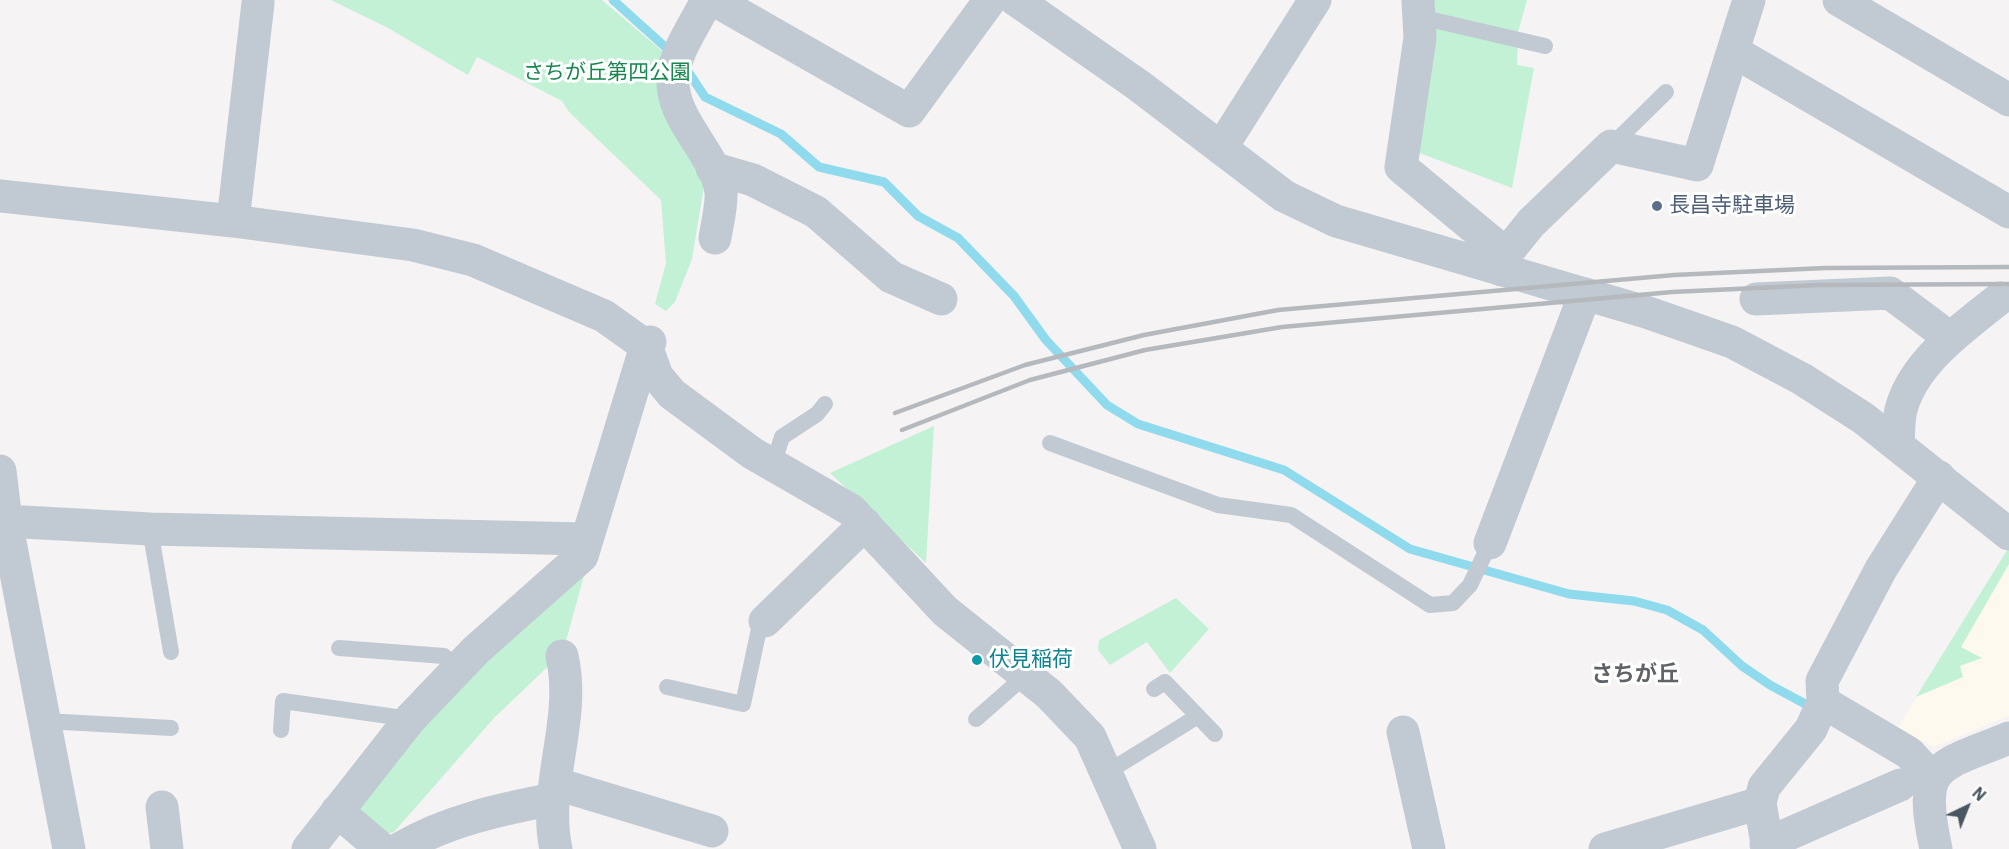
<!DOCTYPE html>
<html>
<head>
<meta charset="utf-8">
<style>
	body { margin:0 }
	#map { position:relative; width:2009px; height:849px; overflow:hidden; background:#f5f3f3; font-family:"IBM Plex Sans",sans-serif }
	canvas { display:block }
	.north { position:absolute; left:1937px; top:777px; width:60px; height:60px; -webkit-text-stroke:4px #fff; paint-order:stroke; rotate:43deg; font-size:16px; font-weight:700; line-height:24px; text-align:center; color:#4a5661 }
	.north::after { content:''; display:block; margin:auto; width:21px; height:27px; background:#4a5661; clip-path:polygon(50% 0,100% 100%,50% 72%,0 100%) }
</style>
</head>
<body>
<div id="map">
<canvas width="2009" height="849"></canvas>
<div class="north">N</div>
</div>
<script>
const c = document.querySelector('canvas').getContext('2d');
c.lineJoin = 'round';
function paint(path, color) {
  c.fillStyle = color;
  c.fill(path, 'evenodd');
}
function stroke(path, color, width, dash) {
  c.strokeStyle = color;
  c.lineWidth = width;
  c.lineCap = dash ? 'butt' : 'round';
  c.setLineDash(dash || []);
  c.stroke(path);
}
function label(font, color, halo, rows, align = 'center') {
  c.font = font + ' "IBM Plex Sans","Noto Sans JP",sans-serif';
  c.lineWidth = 6;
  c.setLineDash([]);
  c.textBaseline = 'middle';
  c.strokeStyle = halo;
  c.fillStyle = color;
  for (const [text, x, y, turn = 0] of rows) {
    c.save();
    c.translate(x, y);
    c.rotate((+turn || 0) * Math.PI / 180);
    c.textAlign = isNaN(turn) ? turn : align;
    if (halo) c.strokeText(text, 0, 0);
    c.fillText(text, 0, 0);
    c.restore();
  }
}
const commercial = new Path2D(`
	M2009,547V716L1933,747L1897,729Z`);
const green = new Path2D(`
	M331,0H602L662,51L660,73L706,174L692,259L675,302L666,311L655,304L666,263L661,200L569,112L562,101L477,57L468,75L388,28Z
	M1426,0H1527L1518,32L1517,65L1534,68L1512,188L1417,152Z
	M934,426L926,563L830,473Z
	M2009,547V564L1961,647L1982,658L1960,666L1963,677L1916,697Z
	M585,572L563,652L494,718L394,832L374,836L357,820V799L449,693Z
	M1176,598L1209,629L1170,673L1147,642L1110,665L1098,650L1099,640Z`);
const stream = new Path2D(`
	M613,0L673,54
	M685,67L705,97L781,134L819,167L884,182L918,216L958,238L1014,296L1046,340L1107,405L1138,424L1284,470L1410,549L1569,594L1634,601L1667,610L1703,630L1742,666L1770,685L1809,706`);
const service = new Path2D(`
	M1420,17L1545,46
	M1611,146L1666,92
	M1050,443L1218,505L1291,515L1430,605L1453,603L1470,585L1490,543
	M773,465L782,437L817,414L825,404
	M150,529L171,652
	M339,648L444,656L458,668
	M667,687L743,704L759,629L765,621
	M1154,689L1165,682L1215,734
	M976,719L1026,675
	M45,721L171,728
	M281,730L283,701L410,719
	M1106,773L1198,716`);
const minor = new Path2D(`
	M707,0C696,23 675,51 673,77C670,120 715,151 721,192C722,206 717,224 715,238
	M714,0L909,111L990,0
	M1418,0L1420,38L1401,167L1506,254L1502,270
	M1839,0L2009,100
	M1733,51L2009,212
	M1221,148L1315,0
	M712,168L753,180L816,212L891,277L941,299
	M0,196L233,221L413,245L473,260L604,316L646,346L657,376L672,394L752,453L851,510L945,611L1049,694L1090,737L1140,849
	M233,221L258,3
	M1506,254L1531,223L1611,146L1697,165L1749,0
	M1756,299L1890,293L1950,338
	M1898,443C1899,432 1898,418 1902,406C1916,360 1964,327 2000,298
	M0,471L6,521L69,849
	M6,521L150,529L585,539
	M1490,543L1585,294
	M765,621L865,524
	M1823,702L1909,753L1932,778
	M1403,732L1429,849
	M557,784L712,831
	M1760,803L1764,787L1811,729L1823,702L1822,681L1881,569L1939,477
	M162,807L167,849
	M337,811L382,849
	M1766,844L1900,785
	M308,849L410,719L476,650L582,556L646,346L650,342
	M399,849C446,821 501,809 554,799
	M556,849C542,786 577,720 562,656
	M1605,849L1760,803L1768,849`);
const tertiary = new Path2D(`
	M1016,0L1138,85L1284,196L1336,221L1646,312L1732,342L1802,379L1863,418L2009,534
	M1936,849C1917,762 1937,768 2009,738`);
const rail = new Path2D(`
	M895,413L1025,365L1144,335L1278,310L1674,275L1825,268L2009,267
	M902,430L1030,380L1145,350L1282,327L1672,292L1820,285L2009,284`);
const markers = [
	[1657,206,6,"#5c6f8a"],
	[977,660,6,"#0f9aa8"]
];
const parkNames = [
	["さちが丘第四公園",607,73]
];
const serviceNames = [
	["長昌寺駐車場",1669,206]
];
const cultureNames = [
	["伏見稲荷",989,660]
];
const neighbourhoodNames = [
	["さちが丘",1635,675]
];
paint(commercial, '#fdf9ef');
paint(green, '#c3f1d5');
stroke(stream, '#90daee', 9);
stroke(service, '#c1cad2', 16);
stroke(minor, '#c1cad2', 33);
stroke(tertiary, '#c1cad2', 33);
stroke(rail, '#b5b8bd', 4.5);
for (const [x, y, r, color] of markers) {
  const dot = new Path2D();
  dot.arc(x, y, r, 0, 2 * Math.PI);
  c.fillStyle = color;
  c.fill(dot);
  stroke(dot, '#fff', 2);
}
label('21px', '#17864f', '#fff', parkNames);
label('21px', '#4e5e75', '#fff', serviceNames, 'left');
label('21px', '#0d838f', '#fff', cultureNames, 'left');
label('bold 22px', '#5f6368', '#fff', neighbourhoodNames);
</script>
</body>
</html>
